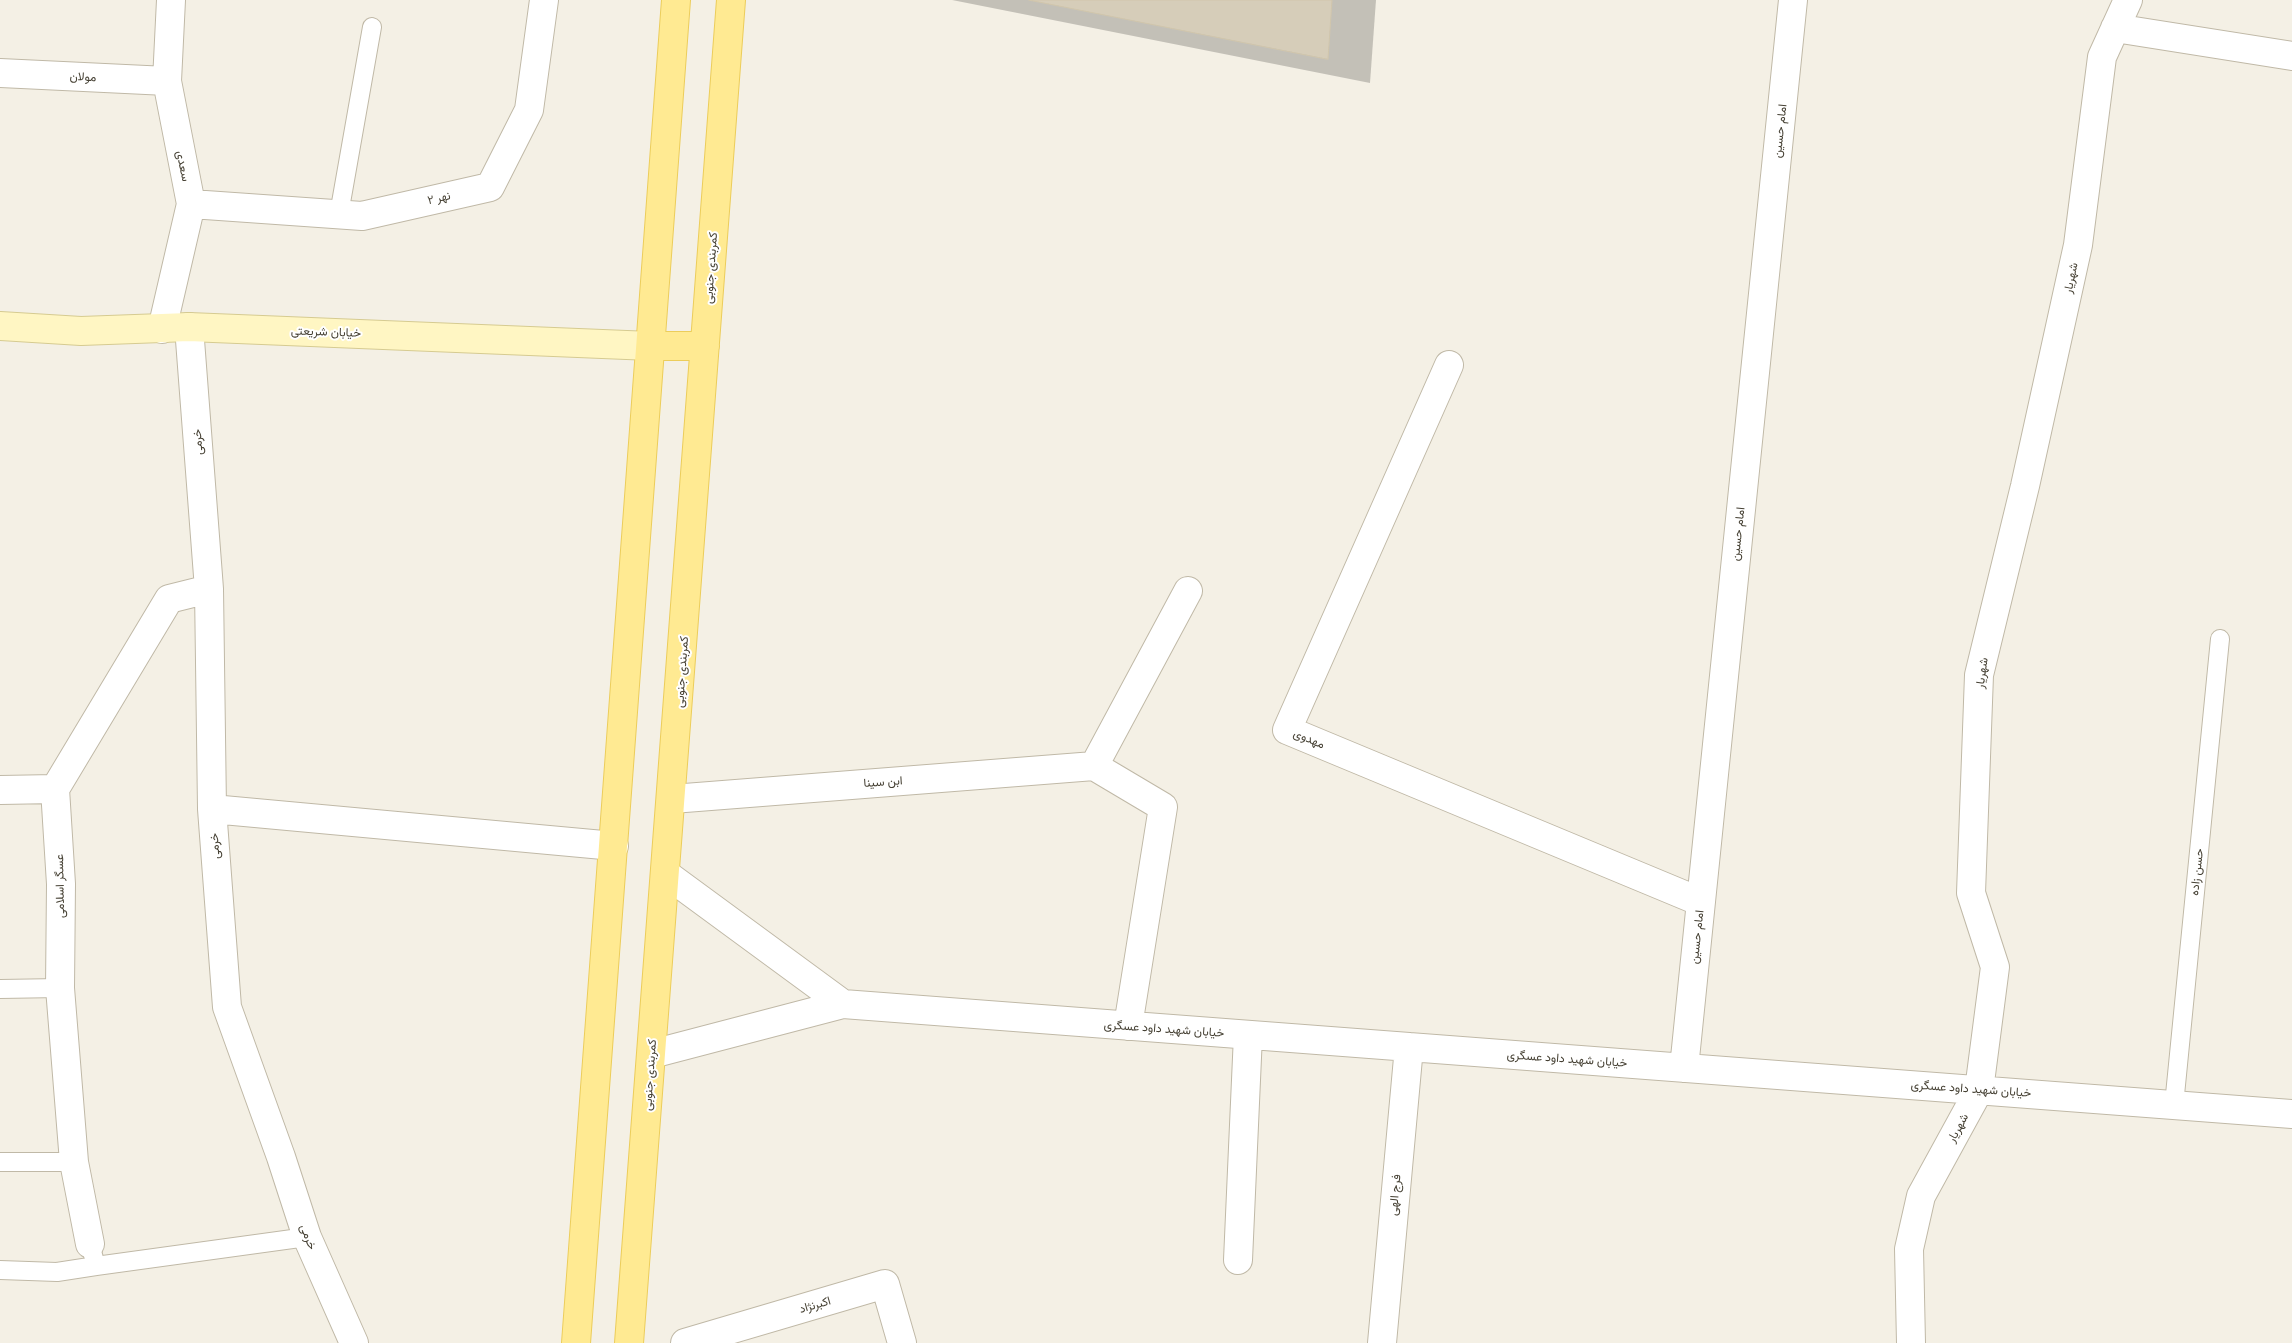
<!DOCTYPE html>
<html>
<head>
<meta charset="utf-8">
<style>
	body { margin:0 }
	canvas { display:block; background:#f4f0e5 }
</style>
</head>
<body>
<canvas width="2292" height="1343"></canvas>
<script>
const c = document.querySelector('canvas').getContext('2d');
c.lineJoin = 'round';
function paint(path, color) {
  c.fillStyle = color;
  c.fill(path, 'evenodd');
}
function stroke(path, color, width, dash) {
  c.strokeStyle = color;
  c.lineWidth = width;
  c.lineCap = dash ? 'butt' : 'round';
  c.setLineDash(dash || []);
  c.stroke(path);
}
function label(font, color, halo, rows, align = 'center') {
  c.font = font + ' Raleway,Vazirmatn,sans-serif';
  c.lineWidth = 4;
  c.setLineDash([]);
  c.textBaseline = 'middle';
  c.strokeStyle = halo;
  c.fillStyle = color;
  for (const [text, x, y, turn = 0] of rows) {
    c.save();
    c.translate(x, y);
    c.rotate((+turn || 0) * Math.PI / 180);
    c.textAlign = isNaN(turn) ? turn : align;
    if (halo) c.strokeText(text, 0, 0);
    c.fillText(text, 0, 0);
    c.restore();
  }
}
const shadow = new Path2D(`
	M952,0H1376L1370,83Z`);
const building = new Path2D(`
	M1029,0H1332L1328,59Z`);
const lane = new Path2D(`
	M339,214L372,27
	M0,989L60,988
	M2174,1105L2220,639
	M0,1162H74
	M90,1244L96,1266L307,1237
	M0,1270L57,1272L96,1266`);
const street = new Path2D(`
	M2115,28L2292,56
	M0,73L167,81
	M191,204L362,216L490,187L529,110L544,0
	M189,327L209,589L212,809L227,1007L281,1157L307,1237L354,1343
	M162,329L191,204L167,81L171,0
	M1449,365L1287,730L1701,902
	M0,790L55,789
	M672,799L1094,766
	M212,809L614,846
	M843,1004L2292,1114
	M1128,1026L1163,807L1094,766L1188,591
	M652,1054L843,1004L666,874
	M1684,1068L1793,0
	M90,1244L74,1162L60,988L61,884L55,789L169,599L209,589
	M1238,1260L1248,1035
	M685,1343L885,1284L902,1343
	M1382,1343L1409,1047
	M1911,1343L1909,1249L1921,1196L1979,1090L1995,967L1971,893L1979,675L2025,486L2078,245L2102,57L2128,0`);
const secondary = new Path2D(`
	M0,326L81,331L189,327L651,346`);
const primary = new Path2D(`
	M651,346H705
	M576,1343L676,0
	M629,1343L731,0`);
const streetNames = [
	["مولان",83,77,3],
	["امام حسین",1780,131,-84],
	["سعدی",183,166,79],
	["نهر ۲",439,198,-13],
	["کمربندی جنوبی",711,268,-86],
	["شهریار",2071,278,-78],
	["خیابان شریعتی",326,332,2],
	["خرمی",198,442,-94],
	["امام حسین",1738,534,-84],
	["کمربندی جنوبی",682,672,-86],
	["شهریار",1982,673,-82],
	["مهدوی",1309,739,23],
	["ابن سینا",883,782,-4],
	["خرمی",215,846,-94],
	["حسن زاده",2197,872,-84],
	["عسگر اسلامی",60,886,-91],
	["امام حسین",1697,937,-84],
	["خیابان شهید داود عسگری",1164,1029,4],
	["خیابان شهید داود عسگری",1567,1059,4],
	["کمربندی جنوبی",650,1075,-86],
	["خیابان شهید داود عسگری",1971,1089,4],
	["شهریار",1958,1128,-61],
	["فرج الهی",1395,1195,-85],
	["خرمی",308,1237,69],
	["اکبرنژاد",815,1305,-16]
];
paint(shadow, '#0003');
paint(building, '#d6cdb9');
stroke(building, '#d1c6ac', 1);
stroke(lane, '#c0b9a7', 20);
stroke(street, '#c0b9a7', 30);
stroke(secondary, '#d6cb91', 30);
stroke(primary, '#eccd5b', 30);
stroke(lane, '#fff', 18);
stroke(street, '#fff', 28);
stroke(secondary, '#fff6c3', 28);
stroke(primary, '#ffea92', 28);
label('12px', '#464134', '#fff', streetNames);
</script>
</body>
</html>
